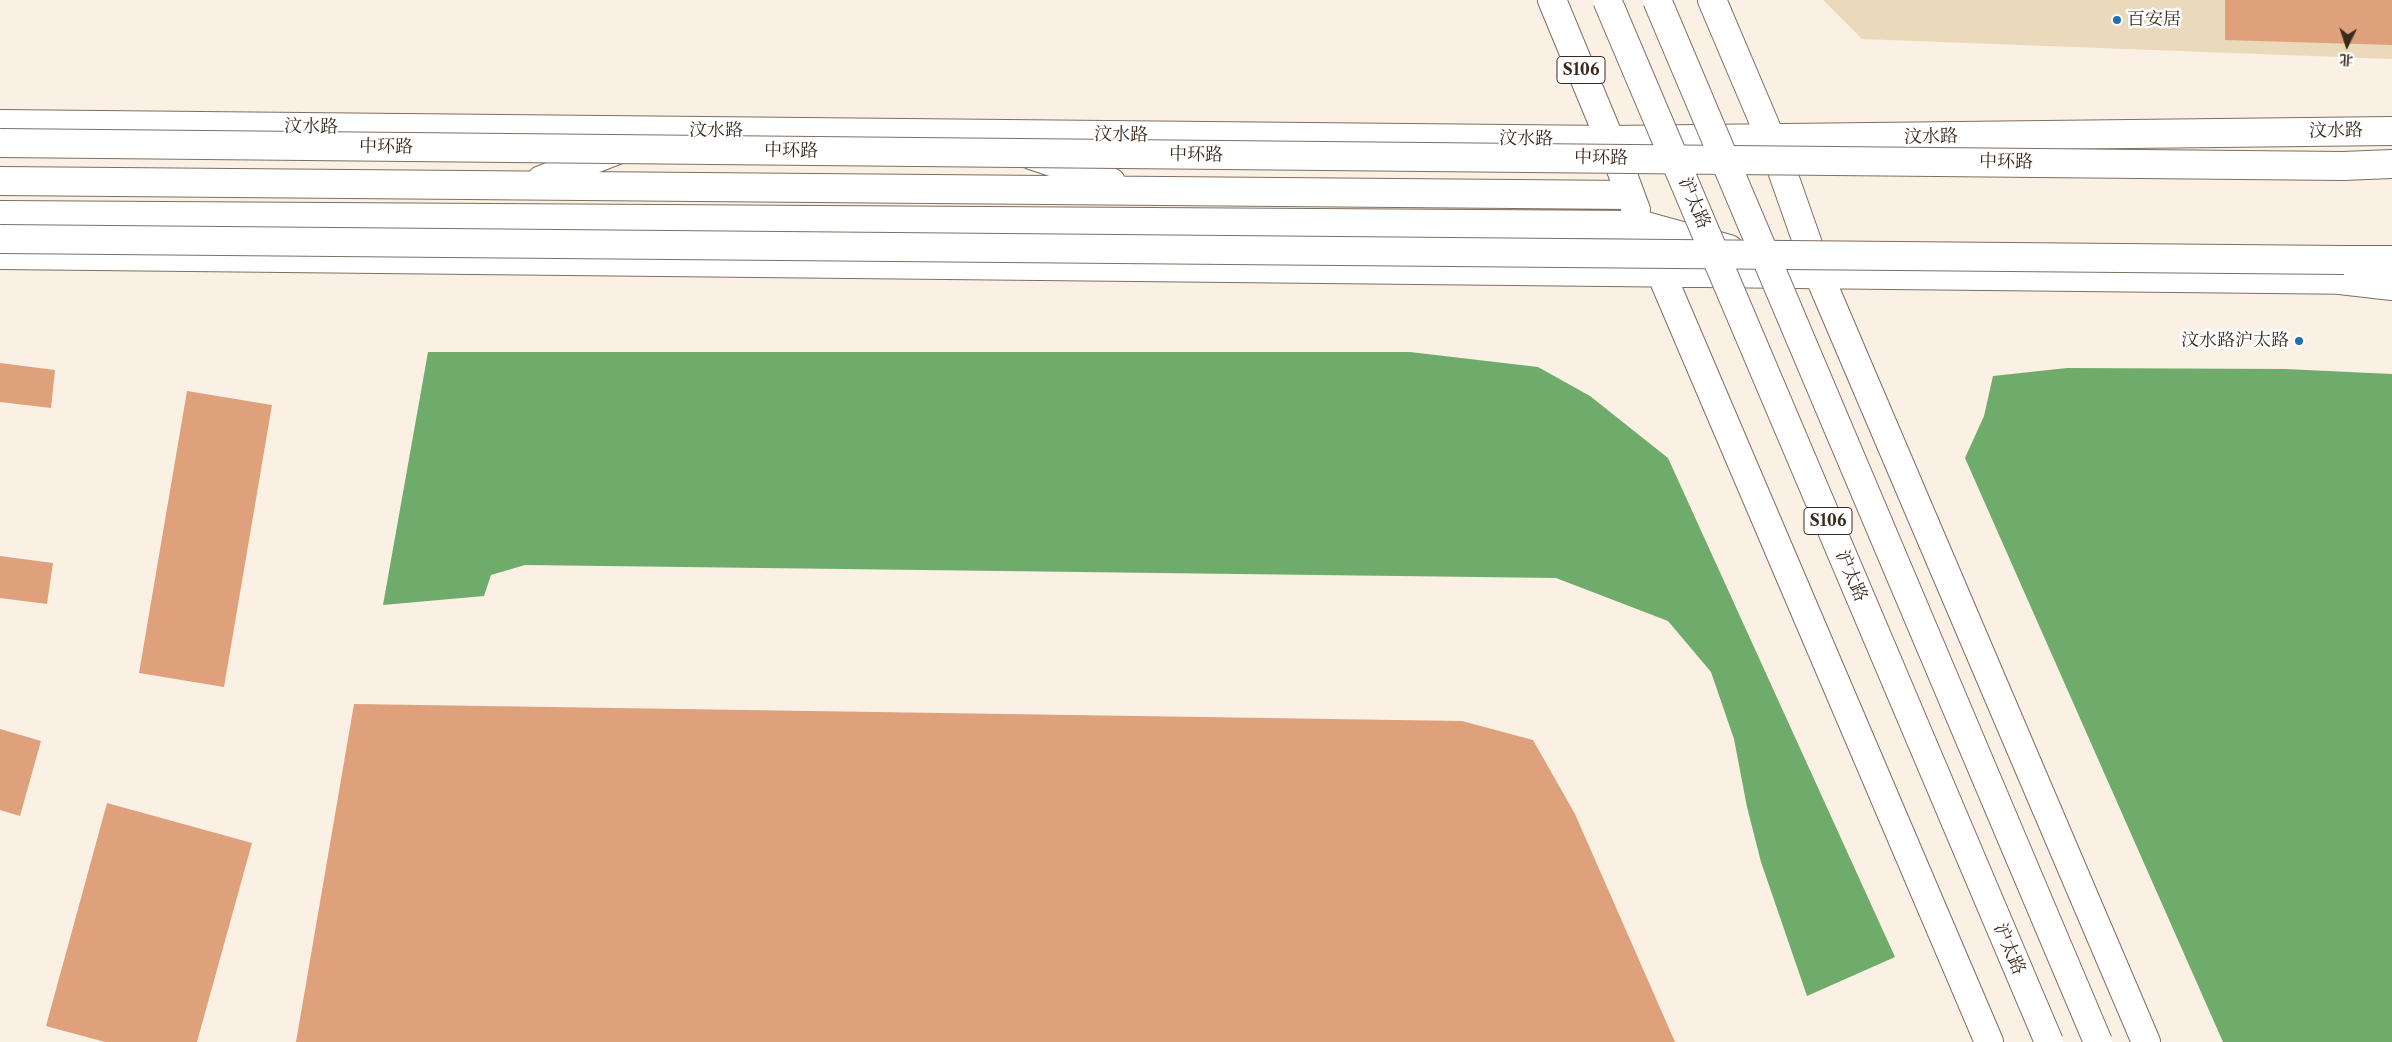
<!DOCTYPE html>
<html>
<head>
<meta charset="utf-8">
<style>
	body { margin:0 }
	#map { position:relative; width:2392px; height:1042px; overflow:hidden; background:#faf0e3; font-family:"Libre Caslon Text","Noto Serif SC",serif }
	canvas { display:block }
	.north { position:absolute; left:2322px; top:20px; width:50px; height:50px; -webkit-text-stroke:4px #fff; paint-order:stroke; rotate:184deg; font-size:14px; font-weight:700; line-height:20px; text-align:center; color:#3b2a1e }
	.north::after { content:''; display:block; margin:auto; width:18px; height:22px; background:#3b2a1e; clip-path:polygon(50% 0,100% 100%,50% 72%,0 100%) }
</style>
</head>
<body>
<div id="map">
<canvas width="2392" height="1042"></canvas>
<div class="north">北</div>
</div>
<script>
const c = document.querySelector('canvas').getContext('2d');
c.lineJoin = 'round';
function paint(path, color) {
  c.fillStyle = color;
  c.fill(path, 'evenodd');
}
function stroke(path, color, width, dash) {
  c.strokeStyle = color;
  c.lineWidth = width;
  c.lineCap = dash ? 'butt' : 'round';
  c.setLineDash(dash || []);
  c.stroke(path);
}
function label(font, color, halo, rows, align = 'center') {
  c.font = font + ' "Libre Caslon Text","Noto Serif SC",serif';
  c.lineWidth = 5;
  c.setLineDash([]);
  c.textBaseline = 'middle';
  c.strokeStyle = halo;
  c.fillStyle = color;
  for (const [text, x, y, turn = 0] of rows) {
    c.save();
    c.translate(x, y);
    c.rotate((+turn || 0) * Math.PI / 180);
    c.textAlign = isNaN(turn) ? turn : align;
    if (halo) c.strokeText(text, 0, 0);
    c.fillText(text, 0, 0);
    c.restore();
  }
}
const built = new Path2D(`
	M1823,0H2392V59L1862,39Z`);
const forest = new Path2D(`
	M428,352H1410L1538,367L1590,396L1668,458L1895,957L1807,996L1761,862L1747,807L1734,739L1711,672L1668,621L1556,578L525,565L491,575L484,596L383,605Z
	M2067,368L2285,369L2392,374V1042H2223L1965,458L1984,416L1993,376Z`);
const building = new Path2D(`
	M2225,0H2392V45L2225,40Z
	M0,363L55,370L51,408L0,402Z
	M187,391L272,405L224,687L139,673Z
	M0,556L53,563L47,604L0,598Z
	M354,704L1462,721L1533,740L1575,814L1675,1042H296Z
	M0,729L41,741L20,816L0,810Z
	M107,803L252,843L197,1042H105L46,1026Z`);
const primary = new Path2D(`
	M1552,0L1610,140L1636,210
	M1712,0L1771,139L1818,273L2146,1042
	M0,124L1610,140L2392,131
	M1031,155L1111,182
	M541,180L620,149
	M0,181L1630,195
	M0,215L1642,225L1729,249
	M0,255L2363,280
	M1654,257L1989,1042`);
const highway = new Path2D(`
	M2343,166L2392,164
	M2344,260H2392
	M2340,280L2392,286`);
const primaryBridge = new Path2D(`
	M1607,0L2049,1042
	M1657,0L2098,1042`);
const highwayBridge = new Path2D(`
	M0,143L2343,166
	M0,239L2344,260`);
const markers = [
	[2117,20,5,"#1f6fb2"],
	[2299,341,5,"#1f6fb2"]
];
const shields = [
	[1581,70,48],
	[1828,521,48]
];
const shieldNames = [
	["S106",1581,70],
	["S106",1828,521]
];
const poiNames = [
	["百安居",2127,20],
	["汶水路沪太路",2289,341,"right"]
];
const streetNames = [
	["汶水路",311,127,1],
	["汶水路",716,131],
	["汶水路",2336,131,-1],
	["汶水路",1121,135,1],
	["汶水路",1931,137,-1],
	["汶水路",1526,139,1],
	["中环路",386,147,1],
	["中环路",791,151,1],
	["中环路",1196,155,1],
	["中环路",1601,158,1],
	["中环路",2006,162,1],
	["沪太路",1694,203,67],
	["沪太路",1851,576,67],
	["沪太路",2009,949,67]
];
paint(built, '#ead9ba');
paint(forest, '#6fac6c');
paint(building, '#dfa17c');
stroke(primary, '#7e6f63', 30);
stroke(highway, '#7e6f63', 30);
stroke(primary, '#fff', 28);
stroke(highway, '#fff', 28);
stroke(primaryBridge, '#7e6f63', 30, []);
stroke(highwayBridge, '#7e6f63', 30, []);
stroke(primaryBridge, '#fff', 28);
stroke(highwayBridge, '#fff', 28);
for (const [x, y, r, color] of markers) {
  const dot = new Path2D();
  dot.arc(x, y, r, 0, 2 * Math.PI);
  c.fillStyle = color;
  c.fill(dot);
  stroke(dot, '#fff', 2);
}
for (const [x, y, w] of shields) {
  const box = new Path2D();
  box.roundRect(x - w / 2, y - 13.5, w, 27, 4);
  c.fillStyle = '#fff';
  c.fill(box);
  stroke(box, '#3b2a1e', 1);
}
label('bold 16px', '#3b2a1e', null, shieldNames);
label('18px', '#3b2a1e', '#fff', poiNames, 'left');
label('18px', '#3b2a1e', '#fff', streetNames);
</script>
</body>
</html>
